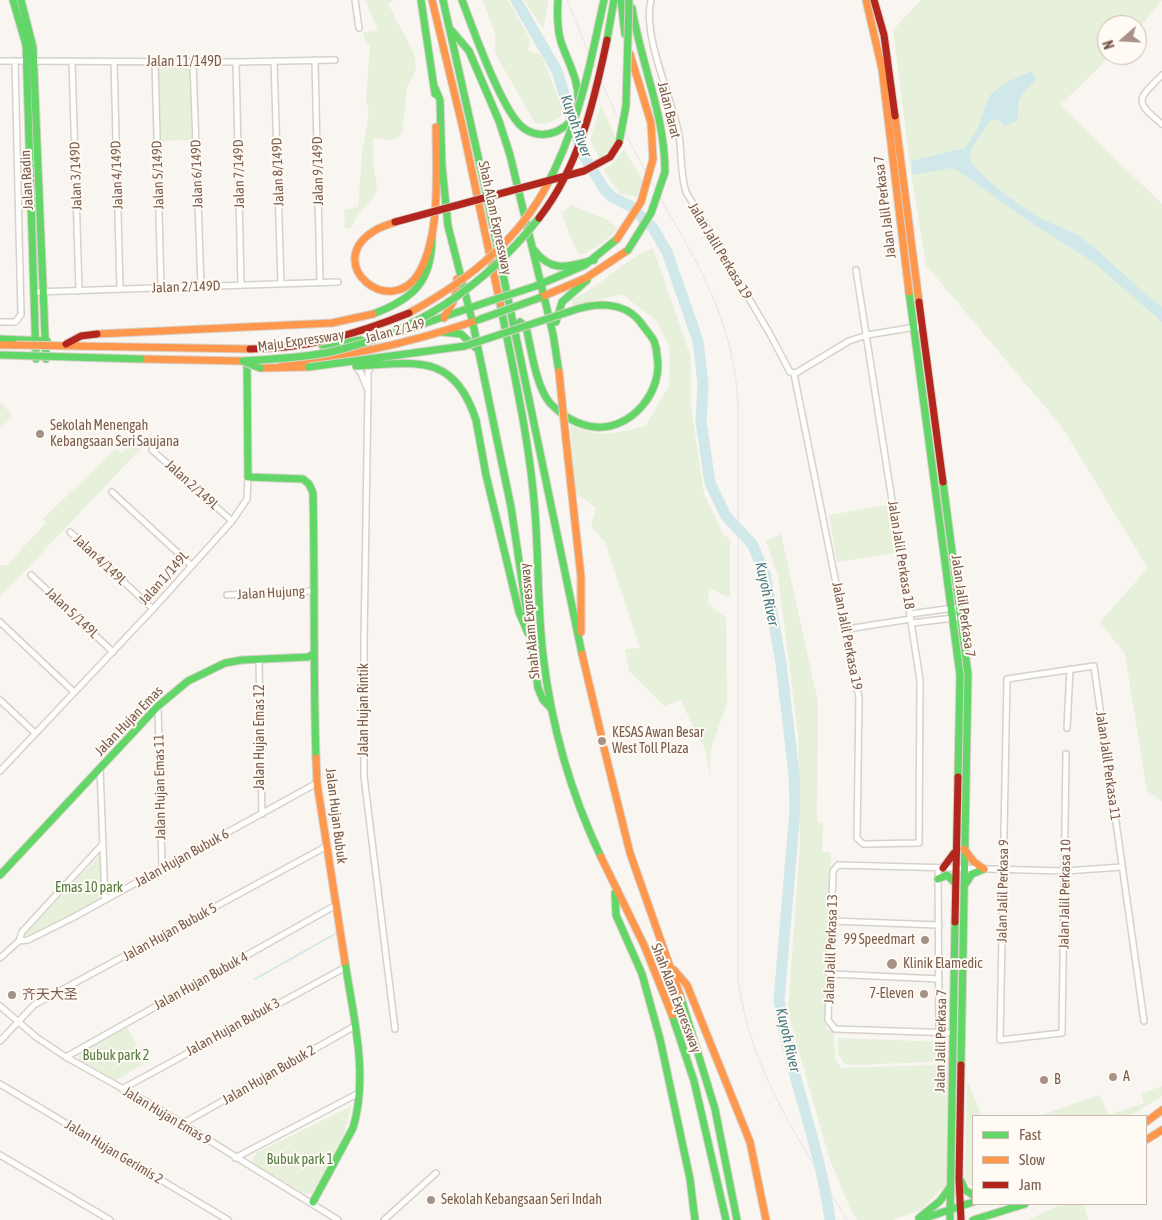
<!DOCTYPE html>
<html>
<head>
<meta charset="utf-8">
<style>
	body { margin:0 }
	#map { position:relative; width:1162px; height:1220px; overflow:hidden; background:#f9f5f0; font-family:"Asap Condensed",sans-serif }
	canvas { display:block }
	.legend { position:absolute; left:972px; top:1115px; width:175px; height:90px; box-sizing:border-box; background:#fffaf3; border:1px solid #cabbb1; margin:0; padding:6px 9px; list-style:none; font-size:15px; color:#7a5c4d }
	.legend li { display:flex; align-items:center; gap:10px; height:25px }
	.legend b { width:25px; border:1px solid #cabbb1 }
	.north { position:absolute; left:1097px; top:15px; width:50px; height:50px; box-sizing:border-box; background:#fffaf3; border:1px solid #cabbb1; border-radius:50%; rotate:251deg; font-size:14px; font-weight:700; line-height:20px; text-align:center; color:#7a5c4d }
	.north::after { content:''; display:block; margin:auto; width:18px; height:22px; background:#a69286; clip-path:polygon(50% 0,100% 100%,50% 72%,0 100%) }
</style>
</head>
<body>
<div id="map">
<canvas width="1162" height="1220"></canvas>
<ul class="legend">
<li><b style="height:6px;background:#63d668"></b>Fast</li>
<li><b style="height:6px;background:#ff974d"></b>Slow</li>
<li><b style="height:6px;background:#b3261e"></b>Jam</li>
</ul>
<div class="north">N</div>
</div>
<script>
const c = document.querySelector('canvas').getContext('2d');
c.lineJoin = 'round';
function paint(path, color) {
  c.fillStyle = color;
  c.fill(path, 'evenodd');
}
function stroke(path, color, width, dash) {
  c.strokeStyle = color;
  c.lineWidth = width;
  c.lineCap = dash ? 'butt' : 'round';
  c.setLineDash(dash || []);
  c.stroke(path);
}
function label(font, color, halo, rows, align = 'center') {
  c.font = font + ' "Asap Condensed","Noto Sans SC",sans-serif';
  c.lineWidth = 4;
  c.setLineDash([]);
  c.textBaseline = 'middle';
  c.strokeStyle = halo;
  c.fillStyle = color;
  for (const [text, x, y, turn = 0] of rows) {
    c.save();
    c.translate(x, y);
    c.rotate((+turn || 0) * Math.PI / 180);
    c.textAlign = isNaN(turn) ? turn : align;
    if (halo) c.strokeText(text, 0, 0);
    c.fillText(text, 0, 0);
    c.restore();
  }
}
const green = new Path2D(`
	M365,0H395L388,4L414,53L416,70L407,87L402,134L393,140L373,138V163L377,186L374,197L358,214L351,228L345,229L344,210L358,207L362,155L369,112L366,100L370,46L364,38L363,32L378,31Z
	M483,0H508L530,39L528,50L541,55L565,114L547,124L535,123L495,53V34Z
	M524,0H549L543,29Z
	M921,0H1162L1137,31V25H1107V55H1112L1060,105L1162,204V801L1147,791L1125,654L1100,622L1148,568L1062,427L926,265L911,173L893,30Z
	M158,66H190L192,140L160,141Z
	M601,105L616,139L611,148L600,159L590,140Z
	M624,150L643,181L637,197L619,193L603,169L612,164Z
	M572,205L610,221L618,229L600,245L580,255L573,244L562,213Z
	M653,248L691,357V406L704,494L724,535L730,539V598L709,588L708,603L726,618L727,703L711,748L710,775L704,746L698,738L681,700L664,706L629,671L625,649L640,648L605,542L591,527L596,508L575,492L570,425C600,438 614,434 645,426L669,386L670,348L657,321L622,294L573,306L571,300C601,287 622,260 653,248Z
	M1,403L12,415L0,427V405Z
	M140,439L145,444L0,597V565H7L46,523L43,519L115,449L122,453Z
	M887,505L894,553L837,562L829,515Z
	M781,534L818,702L817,822L823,824L822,852L831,853L826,1028L834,1032L835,1059L842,1068L933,1065L950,1056L947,1184L921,1210L892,1220H858L852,1213L829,1157L788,1013L800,844L798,734L778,576L766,541Z
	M104,851V896L12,948Z
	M127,1027L146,1062L116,1080L79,1059L78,1054Z
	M838,1038L945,1042L944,1057L931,1062L850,1065L844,1063L838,1055Z
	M967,1080L982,1116H973V1186L965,1182Z
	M1162,1086V1096L1130,1116H1039L1099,1095L1109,1115L1144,1103L1141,1094Z
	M352,1106L341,1144L312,1193L305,1194L252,1162L256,1153Z
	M1061,1204L1084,1205L1088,1220H1028Z`);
const water = new Path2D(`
	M1032,71L1036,80L1023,93L1019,100L1017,121L1005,126L997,119L990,121L972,147L969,159C980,177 1023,209 1042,219C1054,225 1066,229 1077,235C1108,256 1132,285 1162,307V322L1092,261L1030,222L957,170L951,168L912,175V161L965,148L978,128L989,96L1007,82Z`);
const stream = new Path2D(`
	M255,979L335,934`);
const river = new Path2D(`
	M516,0L557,71L582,153L605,190L612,197L630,206L653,228L667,252L698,341L703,383L701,422L710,483L726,516L752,544L765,573L781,663L794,774L795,810L779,1000C789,1074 820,1144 830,1220`);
const street = new Path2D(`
	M355,0L359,28
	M651,0C642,36 672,97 679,135C682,154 680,173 686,192L770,334L790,372L796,373L849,341L867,335L922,326
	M315,60L320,282
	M0,61L236,62L335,60
	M72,61L79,291
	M274,61L281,284
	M114,62L120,289
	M155,62L161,288
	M193,62L201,286
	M236,62L241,285
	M1162,75C1137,100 1134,101 1162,124
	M34,292L338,282
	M0,322H15L21,315L15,61
	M372,365L368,372V390L364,643V776L395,1029
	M356,367L361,373L367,388
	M794,374L859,698L857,838L863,844L919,843L920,680L856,270
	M152,450L232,521
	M112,492L192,566
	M70,532L153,609
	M31,575L113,652
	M227,595L315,591
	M910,614L961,607
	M0,622L74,692
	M912,623L962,617
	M847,629L911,619
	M259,659L262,814
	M0,700L35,733
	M158,706L162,869
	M1067,728L1070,669
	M1066,754L1062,1033L1000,1040L1007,679L1094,666L1144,1021
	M100,768L105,900
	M0,771L153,609L232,521L247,499L248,477
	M938,868L939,1033
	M832,921L939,925
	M19,941L28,940L74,917L317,783
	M0,958L19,941L22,932L102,845
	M831,974L939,979
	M0,1006L36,1037L66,1057L152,1105L338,1220
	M954,1033L835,1029L828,1020L833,871L838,865L1065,871L1122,867
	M0,1041L34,1005L327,846
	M66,1057L336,905
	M0,1084L228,1220
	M122,1089L346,967
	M182,1124L355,1026
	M0,1155L110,1220
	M235,1158L359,1093
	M384,1220L436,1173`);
const fast = new Path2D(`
	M13,0L26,45L36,359
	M21,0L33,47L46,359
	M421,0L435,94
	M443,0L484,183L582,654
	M462,0C473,29 500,105 520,125C529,134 543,137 555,132C567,127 576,117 578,104C580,82 568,62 561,42C557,28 557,14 558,0
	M621,0L625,34
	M632,8C641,64 665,115 665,172
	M452,31L469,51L499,121L510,155L553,334L559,372
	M596,37L604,0
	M607,40L614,0
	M435,88L440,100L442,166L448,226L473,324L511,507L538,688L543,700L551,708
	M534,250C552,274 569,266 594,260
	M536,286L585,265L617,239
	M909,292L960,675L958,777
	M500,303C513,369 528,433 534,500C539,551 537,604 543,655C551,724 571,794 601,857
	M373,314C413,299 432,282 432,237
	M520,322L526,327C531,348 536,387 550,403C562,416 579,426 596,427C632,430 664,390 657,356C657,352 656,346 654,341C651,335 645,329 641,323C624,300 594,303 571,311
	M556,322L562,302L587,280
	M405,330L493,300
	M442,332L461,334L476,348
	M0,339L47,341
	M322,345L361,340
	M247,361L248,477L303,479L309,484L313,493C315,581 313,670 316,758
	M476,420L486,475L519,612L528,633
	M943,482L968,674L961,1065
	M0,875L158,706L188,681L225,663L242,660L308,657L313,654
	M938,879L947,875L955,883
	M964,886L972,874L984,869
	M615,893L616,915L642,974L660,1039L690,1179L695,1220
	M681,998L715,1109L737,1220
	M672,1015L694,1081L726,1220
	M961,1181L965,1190L973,1195
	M313,1202L353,1128C369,1075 353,1015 345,962
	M919,1218L940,1201L950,1187
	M919,1220L973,1202
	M950,1220L955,922
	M973,1220L1025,1204`);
const slow = new Path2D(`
	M432,0L463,129L500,303
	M866,0L882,69L909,292
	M630,54L651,123L653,159
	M895,116L919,302
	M395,222C388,225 380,227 374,231C321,264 392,322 420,271C441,232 436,170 436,127
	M539,298L586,278L628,250
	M444,318L455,298L457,279
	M97,334L332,323L373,314
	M0,345H16
	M141,359L243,361
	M282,362C349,358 412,342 475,321
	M260,368L309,367
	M566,440L581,577V632
	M582,654L601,734
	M604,748L630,853L681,998
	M316,758L317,783L345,962
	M964,849L974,862L984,869
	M601,857L644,945L672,1015
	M674,970L687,985L750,1142L766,1220
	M1146,1122L1162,1110
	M1146,1140L1162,1130`);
const jam = new Path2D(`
	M874,0L884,35L895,116
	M919,302L943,482
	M943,868L954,853
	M955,922L958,777
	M961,1220L959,1179L961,1065`);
const tram = new Path2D(`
	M567,0C588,51 608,101 634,150C679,237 733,302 738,404V979C751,1074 800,1140 847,1220`);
const fastBridge = new Path2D(`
	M619,143L626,106L629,0
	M547,185C572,137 585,89 596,37
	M628,250L651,213L665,172
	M493,300L536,286
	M478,320L539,298
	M0,355L141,359
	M243,361C272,359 302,358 330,352C415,333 485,286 539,218
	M245,362L260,368
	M356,366C416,363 454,352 476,420
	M309,367L465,346L571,311`);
const slowBridge = new Path2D(`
	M617,239L641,202L653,159
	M409,313C464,283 518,241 547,185
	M16,345L250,349
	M559,372L566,440`);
const jamBridge = new Path2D(`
	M539,218C579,167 594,102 607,40
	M395,222L584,171L610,157L619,143
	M66,344L81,336L97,334
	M250,349C306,349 357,334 409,313`);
const markers = [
	[40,434,5,"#a69286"],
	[602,741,5,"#a69286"],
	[925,940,5,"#a69286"],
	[892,964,6,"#a69286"],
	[924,994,5,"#a69286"],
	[12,995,5,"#a69286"],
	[1113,1077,5,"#a69286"],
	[1044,1080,5,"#a69286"],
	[431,1200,5,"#a69286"]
];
const streetNames = [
	["Jalan 11/149D",184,62],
	["Jalan Barat",669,110,76],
	["Jalan 9/149D",318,171,-91],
	["Jalan 8/149D",278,172,-92],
	["Jalan 6/149D",197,174,-92],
	["Jalan 7/149D",239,174,-91],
	["Jalan 4/149D",117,175,-92],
	["Jalan 5/149D",158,175,-92],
	["Jalan 3/149D",76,176,-92],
	["Jalan Radin",27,180,-93],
	["Jalan Jalil Perkasa 7",885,207,-97],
	["Shah Alam Expressway",495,218,78],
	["Jalan Jalil Perkasa 19",720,251,59],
	["Jalan 2/149D",186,287,-2],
	["Jalan 2/149",395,331,-15],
	["Maju Expressway",301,341,-8],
	["Jalan 2/149L",192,485,42],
	["Jalan Jalil Perkasa 18",901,555,81],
	["Jalan 4/149L",100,560,43],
	["Jalan 1/149L",164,578,-48],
	["Jalan Hujung",271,593,-3],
	["Jalan Jalil Perkasa 7",963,606,82],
	["Jalan 5/149L",72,613,43],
	["Shah Alam Expressway",530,621,-95],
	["Jalan Jalil Perkasa 19",847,636,79],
	["Jalan Hujan Rintik",364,710,-90],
	["Jalan Hujan Emas",129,721,-46],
	["Jalan Hujan Emas 12",260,737,-90],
	["Jalan Jalil Perkasa 11",1108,766,82],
	["Jalan Hujan Emas 11",160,787,-91],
	["Jalan Hujan Bubuk",336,816,83],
	["Jalan Hujan Bubuk 6",182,858,-29],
	["Jalan Jalil Perkasa 9",1003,891,-89],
	["Jalan Jalil Perkasa 10",1065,894,-89],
	["Jalan Hujan Bubuk 5",170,932,-29],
	["Jalan Jalil Perkasa 13",831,949,-88],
	["Jalan Hujan Bubuk 4",201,981,-29],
	["Shah Alam Expressway",676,998,69],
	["Jalan Hujan Bubuk 3",233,1027,-29],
	["Jalan Jalil Perkasa 7",941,1041,-89],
	["Jalan Hujan Bubuk 2",269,1075,-30],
	["Jalan Hujan Emas 9",167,1116,31],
	["Jalan Hujan Gerimis 2",114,1152,31]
];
const poiNames = [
	["Sekolah Menengah",50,426],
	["Kebangsaan Seri Saujana",50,442],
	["KESAS Awan Besar",612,733],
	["West Toll Plaza",612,749],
	["99 Speedmart",915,940,"right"],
	["Klinik Elamedic",903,964],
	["7-Eleven",914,994,"right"],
	["齐天大圣",22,995],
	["A",1123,1077],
	["B",1054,1080],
	["Sekolah Kebangsaan Seri Indah",441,1200]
];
const parkNames = [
	["Emas 10 park",89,888],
	["Bubuk park 2",116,1056],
	["Bubuk park 1",300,1160]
];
const waterNames = [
	["Kuyoh River",576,126,70],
	["Kuyoh River",767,594,78],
	["Kuyoh River",788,1040,77]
];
paint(green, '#e7f0db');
paint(water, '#d0e8ea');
stroke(stream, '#d0e8ea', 2);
stroke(river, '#d0e8ea', 11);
stroke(street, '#d7d1cb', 8);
stroke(fast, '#d9d2cb', 9);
stroke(slow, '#d9d2cb', 9);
stroke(jam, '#d9d2cb', 9);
stroke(street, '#fefefd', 5);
stroke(fast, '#63d668', 7);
stroke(slow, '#ff974d', 7);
stroke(jam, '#b3261e', 7);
stroke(tram, '#e6e3e7', 1);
stroke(fastBridge, '#d9d2cb', 9, []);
stroke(slowBridge, '#d9d2cb', 9, []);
stroke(jamBridge, '#d9d2cb', 9, []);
stroke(fastBridge, '#63d668', 7);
stroke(slowBridge, '#ff974d', 7);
stroke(jamBridge, '#b3261e', 7);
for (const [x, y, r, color] of markers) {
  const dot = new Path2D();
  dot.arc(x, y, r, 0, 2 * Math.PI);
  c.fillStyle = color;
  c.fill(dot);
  stroke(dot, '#fffaf3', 2);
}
label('14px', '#7a5c4d', '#fffaf3', streetNames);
label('14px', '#7a5c4d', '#fffaf3', poiNames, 'left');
label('14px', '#537a41', '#fffaf3', parkNames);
label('italic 15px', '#437c86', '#fffaf3', waterNames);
</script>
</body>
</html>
